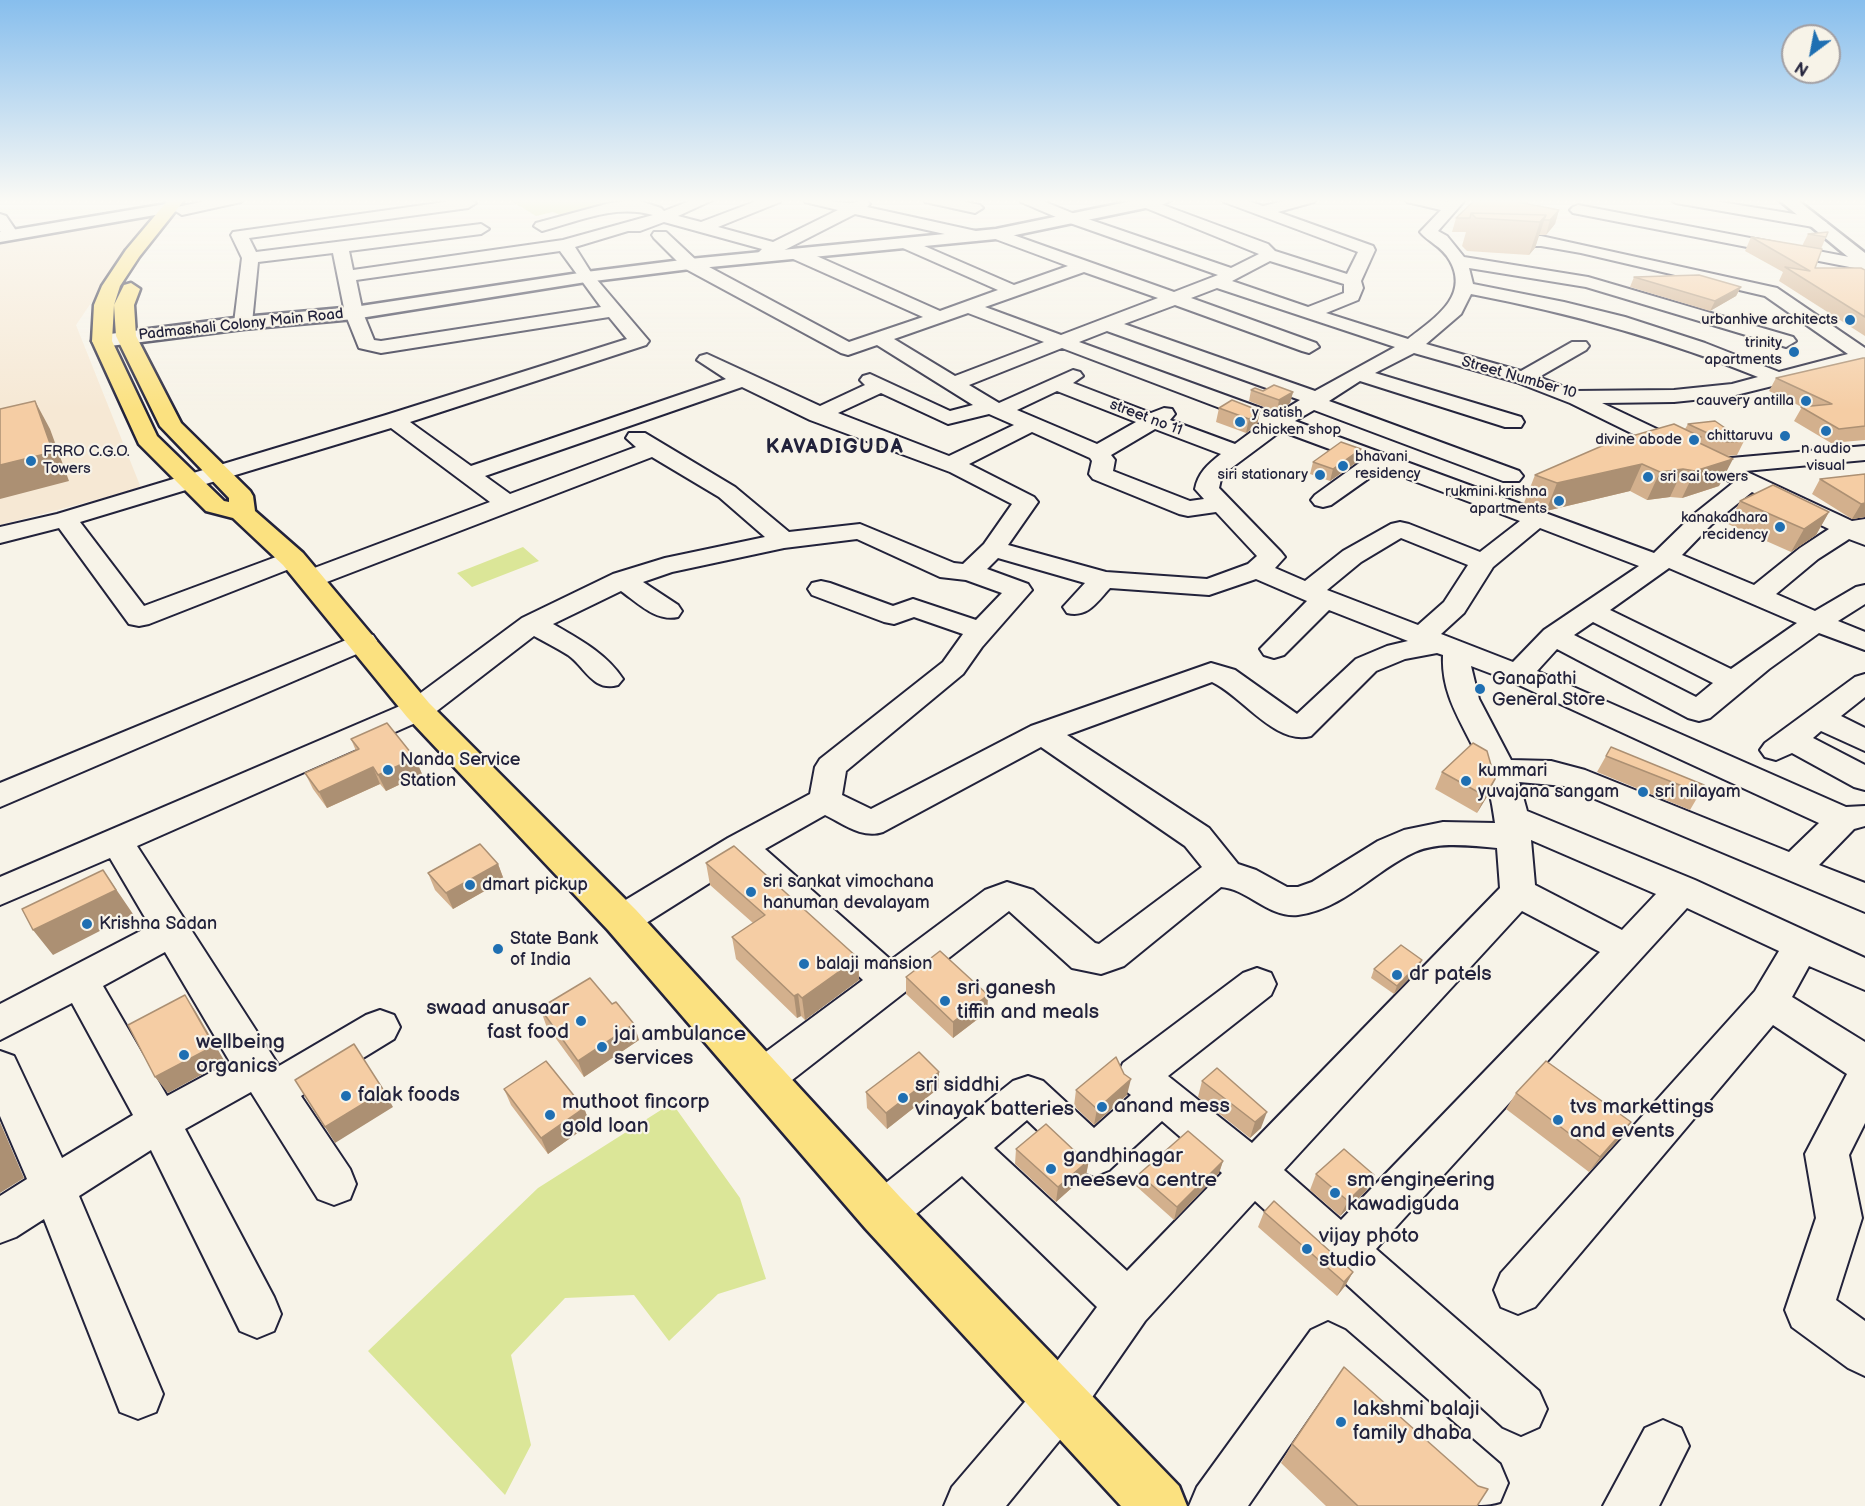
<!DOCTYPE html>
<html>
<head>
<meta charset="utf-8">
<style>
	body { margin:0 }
	#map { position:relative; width:1865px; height:1506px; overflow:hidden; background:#f7f3e8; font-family:"Balsamiq Sans",sans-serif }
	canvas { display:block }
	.north { position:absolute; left:1781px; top:24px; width:60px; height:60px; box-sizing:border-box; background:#f7f3e8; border:2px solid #a29fa3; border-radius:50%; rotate:212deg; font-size:16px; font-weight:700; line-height:24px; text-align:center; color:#22223b }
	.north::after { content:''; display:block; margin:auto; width:21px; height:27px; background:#1f6fb2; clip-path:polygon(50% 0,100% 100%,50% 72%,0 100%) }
</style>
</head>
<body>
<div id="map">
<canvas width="1865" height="1506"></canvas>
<div class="north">N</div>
</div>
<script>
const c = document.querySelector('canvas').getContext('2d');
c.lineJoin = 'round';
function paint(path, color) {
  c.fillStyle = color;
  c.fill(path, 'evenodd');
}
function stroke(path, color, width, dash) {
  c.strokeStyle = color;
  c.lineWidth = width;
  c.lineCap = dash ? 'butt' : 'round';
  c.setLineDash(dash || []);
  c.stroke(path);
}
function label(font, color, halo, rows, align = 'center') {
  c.font = font + ' "Balsamiq Sans",sans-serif';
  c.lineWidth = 4.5;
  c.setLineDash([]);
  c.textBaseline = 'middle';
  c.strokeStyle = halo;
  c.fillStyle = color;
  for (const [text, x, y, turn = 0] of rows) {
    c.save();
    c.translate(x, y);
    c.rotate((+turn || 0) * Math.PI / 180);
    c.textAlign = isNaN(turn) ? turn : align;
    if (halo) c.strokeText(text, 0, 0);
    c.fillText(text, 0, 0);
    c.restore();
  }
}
const built = new Path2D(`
	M152,214L76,325L141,488L0,525V240Z`);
const green = new Path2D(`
	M508,199H656L641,205L566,217L553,212L536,216Z
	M523,547L539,561L472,587L457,573Z
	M672,1103L740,1198L766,1279L718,1294L669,1341L634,1295L565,1298L511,1355L531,1445L505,1495L368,1351L538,1188Z`);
const minor = new Path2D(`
	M215,199H243L241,202L182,215L174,210L177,207Z
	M466,199L476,203L468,208L249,238L256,252L481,224L489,229L481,234L349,251L353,270L563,240L653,215C615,204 579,221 542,231L534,226L536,223L610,203L637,200L661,208L664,211L695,199H715L678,216L701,222L762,199H782L780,202L718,227L773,242L838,210L805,202L803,199C818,199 833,202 848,203C855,204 860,199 867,201L870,204L867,207L976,231L984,236L976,241L855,214L763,261L755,256L762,249L664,222L640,231H628L575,247L592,274L649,341L646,345L410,422L471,466L726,379L697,360L700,356L707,354L820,406L865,385L860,380L863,376L870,374L950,411L973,405L877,345L848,355L841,353L684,268L654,238L652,235L654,232H666L696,260L849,342L923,317L791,258L789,254L791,250H803L940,311L998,290L896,245L894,242L896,239H908L1014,285L1068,266L990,237L988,234L990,231H1002L1174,292L1218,275L1070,223L1021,202L1019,199H1038L1082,217L1231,268L1259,254L1141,206L1138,203L1141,200L1147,199L1268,244L1275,251L1347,274L1358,252L1224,202L1222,199H1242L1263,206L1292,199H1316L1314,202L1278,212L1373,246L1375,250L1361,281L1363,288L1358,300L1326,313L1408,339C1433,319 1470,297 1450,261C1442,246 1428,242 1420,232L1441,210L1407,202L1405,199H1433L1448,202L1451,199H1466L1438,231L1447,236L1464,257L1588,277L1793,337L1796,341L1786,347L1586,287L1469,268L1473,284L1564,302L1625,317L1705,343L1779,372L1848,354L1765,296L1581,253L1541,246H1496L1488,241L1496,236H1541L1777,288L1865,348V363L1732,396L1674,402L1602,403L1720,459L1865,446V460L1745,471L1852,521L1865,519V545L1849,539L1846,541L1818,559L1776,594L1815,611L1856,587L1865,585V604L1838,621L1865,632V650L1819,633L1769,669L1710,718L1699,721L1688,718L1557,649L1537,671L1846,807L1865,806V826L1854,829L1819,865L1865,883V912L1564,786L1519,782L1527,811L1695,880L1865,958V990L1809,966L1792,997L1865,1042V1123L1849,1155L1862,1218L1836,1300L1865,1321V1376L1848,1368L1792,1327L1785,1310L1816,1218L1805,1154L1847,1074L1773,1025L1535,1307L1518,1314L1501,1307L1494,1290L1501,1273L1755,991L1779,951L1687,908L1376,1249L1539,1391L1547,1409L1539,1427L1521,1435L1503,1427L1255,1201L1145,1321L1077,1419L1006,1506H944L952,1487L1041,1383L1097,1307L962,1176L899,1228L883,1235L867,1228L860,1213L867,1198L1013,1081L1028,1076L1043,1081L1094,1128L1131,1095L1123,1089L1117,1076L1123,1063L1243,973L1257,968L1271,973L1276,984L1271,995L1168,1076L1252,1143L1500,888L1497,848C1472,846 1439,841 1415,852C1375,870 1344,909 1298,915C1268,918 1248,889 1221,887L1124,966L1101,974L1072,968L1009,911L778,1091L763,1096L748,1091L742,1078L748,1065L863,980L738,865L635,930L622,934L609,930L604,920L609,910L728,838L810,794L815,767L820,759L943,662L963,634L914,617L894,624L884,622L812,595L808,589L812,583L821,581L830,583L893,606L913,599L976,620L1002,593L966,580L940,577L857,539L784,548L672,572L643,582L678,605L682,611L678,617C656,622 638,603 621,591L553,624C579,639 606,653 623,679L618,685C593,692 586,668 568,655C557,648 545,642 534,636L429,717L137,846L279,1066L366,1015L380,1010L394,1015L400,1027L394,1039L301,1096L350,1169L356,1184L350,1199L334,1205L318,1199L251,1092L185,1129L274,1297L281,1314L274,1331L257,1338L240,1331L151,1150L79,1196L163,1394L156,1412L138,1419L120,1412L44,1219L16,1237L0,1243V1196L27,1179L0,1116V1051L14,1056L62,1158L133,1115L72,1003L0,1040V1004L150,926L110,858L0,905V877L407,703L522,618L613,574L665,558L765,537L719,497L652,457L319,585L310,587L301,585L297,579L301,573L490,502L391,428L80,522L144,606L284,554L293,551L302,554L306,559L302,564L149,624L139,626L129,624L59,528L0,543V527L57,514L386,415L627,339L609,317L381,353L359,348L345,313L333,253L258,262L252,323L243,329L234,323L242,258L231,235L233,232ZM560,251L601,307L381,341L374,340L363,313L356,280ZM1270,261L1344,284V293L1308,307L1232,281ZM1084,272L1158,298L1061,335L985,307ZM1217,288L1395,347L1315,391L1124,324L1175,305L1302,351L1309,353L1319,347L1316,343L1191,298ZM1471,294C1570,313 1664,339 1758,377L1732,384L1674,390L1575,391L1539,377L1586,350L1589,346L1586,342H1572L1521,371L1426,344L1461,314ZM968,313L1044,342L955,376L894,339ZM1107,331L1300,400L1277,414L1079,342ZM1062,348L1262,424L1235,444L1170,420L1175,414L1172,409L1164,408L1151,413L1073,383L1083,376L1080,372L1073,370L999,403L969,385ZM1414,353L1516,382L1570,403L1733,483L1693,515L1654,553L1295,421L1314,410L1503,481H1519L1523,476L1519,471L1329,401L1360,381L1505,427H1521L1524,422L1521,417L1375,373ZM742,387L810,420L950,472L1012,504L984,544L963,564L954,563L860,524L789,532L735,487L645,433H629L626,438L636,447L510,494L485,476ZM1057,391L1136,422L1097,444L1017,410ZM881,393L948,424L989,414L1014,425L949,456L838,413ZM1155,429L1221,454C1208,464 1198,473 1195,489L1204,499L1190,501L1113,471L1115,460L1111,455ZM1281,431L1362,461L1315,495L1311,500L1315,505L1323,507L1331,505L1382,469L1520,521L1480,552L1409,524L1400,522L1391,524L1343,551L1305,581L1275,568L1285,557L1281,552L1219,488L1221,479L1226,472ZM1032,432L1090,458L1092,461L1089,474L1093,479L1179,514L1188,516L1216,512L1257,556L1248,564L1207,579L1106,572L1008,545L1038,502L1034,497L969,464ZM1752,492L1829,529L1800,548L1754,585L1682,555L1711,525ZM1540,528L1639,566L1544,630L1513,662L1441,634L1464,613L1493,567ZM1401,538L1468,565L1444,602L1418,625L1327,590L1361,562ZM998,558L1085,583L1063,607L1067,613C1088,618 1097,602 1110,588L1209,595L1256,579L1307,601L1260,649L1264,655L1274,658L1284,655L1329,610L1408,641L1387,646L1356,659L1297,714L1235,670L1211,663L1031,726L871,809L842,795L846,771L963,674L982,647L1032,590L1028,584L987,569ZM1669,568L1797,623L1731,669L1610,610ZM1593,622L1713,683L1696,697L1574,635ZM1437,653L1443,655C1441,694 1461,721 1477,755C1487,777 1492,800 1495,823L1443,822L1404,830L1378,841L1312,882L1298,887H1287L1256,870L1238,864L1209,828L1067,735L1212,682C1242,696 1276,746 1311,736L1376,671L1405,659ZM1471,666L1508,680L1819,823L1789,852L1585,770L1551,761L1511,760L1479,699ZM1041,747L1185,846L1202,867L1099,944L1095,943L1033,890L1007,882L985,890L891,960L765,849L825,815C844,824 862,839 883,832ZM1531,840L1656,894L1622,930L1535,885ZM1522,911L1600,952L1341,1220L1284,1170ZM165,952L230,1062L167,1096L103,986ZM1027,1120L1079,1170L1094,1176L1109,1170L1162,1121L1222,1173L1127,1271L994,1148Z
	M923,199H952L980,205L983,208L975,213L925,202Z
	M1669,199H1702L1819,218L1827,223L1819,228L1676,203Z
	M1578,205L1865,260V270L1573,213L1570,210L1573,207Z
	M0,214L6,216L19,235L17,238H5L0,231Z
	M363,633L373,635L377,641L373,647L0,807V783Z
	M1865,674V697L1841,716L1865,728V751L1821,731L1813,738L1865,765V790L1854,787L1792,753L1776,760L1765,757L1760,750L1765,743L1855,677Z
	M1328,1322L1345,1330L1500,1464L1508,1483L1500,1502C1487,1506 1475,1506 1462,1502L1332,1384L1248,1506H1189L1197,1487L1311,1330Z
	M1663,1420L1681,1428L1689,1446L1659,1506H1603L1645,1428Z`);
const tertiary = new Path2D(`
	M1142,199H1172L1164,204L996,239L690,269L586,282L354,319L243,329L102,347L95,345L92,341L95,337L102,335L243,317L354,307L586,272L690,259L996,229Z
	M172,203L180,208L178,211L0,242V232Z`);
const secondary = new Path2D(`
	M1778,199H1796L1865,253V267L1859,266Z`);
const primary = new Path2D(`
	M169,199H185L139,257L120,286L114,305L112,341L157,436L224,501L229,502V498L160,426L116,336L114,305L124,285L131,283L140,289L134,305L136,336L181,423L250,491L253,496L255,511L303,553L429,703L636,910L900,1197L1179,1486L1187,1506H1121L866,1229L608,930L407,717L283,565L233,518L206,511L139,444L92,341L94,305L102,286L126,250Z`);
const wall = new Path2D(`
	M1476,199H1531L1526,204L1559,210L1555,224L1546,235H1539L1535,248L1529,255L1467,251L1462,246L1466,232H1452L1456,218Z
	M1808,234L1826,237L1821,249L1815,268L1865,270V336L1779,281L1783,272L1745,251L1751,237L1802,246Z
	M1634,277L1741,287L1736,296L1710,311L1630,287Z
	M1865,358V440L1831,443L1794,421L1802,407L1769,391L1776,378Z
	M1251,390L1263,391L1293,392L1290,403L1277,412L1249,401Z
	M1219,408L1260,411L1257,425L1246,433L1216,422Z
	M1688,424L1744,441L1737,455L1727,456L1719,486L1682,498L1670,497L1647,500L1630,491L1546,511L1524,503L1535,475L1685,429Z
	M1313,462H1357L1330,481L1310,474Z
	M1865,474V517L1852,519L1812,494L1820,479Z
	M1740,501L1829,512L1816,535L1791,552L1728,524Z
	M351,739L415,758L422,774L386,791L380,784L327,808L313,789L305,773L356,751Z
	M1606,756L1700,793L1690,810L1597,772Z
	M1442,772L1488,795L1477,813L1435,789Z
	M706,863L858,958L859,980L805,1020L801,1016L797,1018L736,959L732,937L753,923L710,885Z
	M498,864L504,880L453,909L435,890L428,873Z
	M1419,968L1394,994L1371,978L1374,969Z
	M906,977L988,995L987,1012L953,1038L906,994Z
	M540,1008L639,1040L584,1077L546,1025Z
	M1217,1068L1261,1128L1250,1138L1198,1097L1202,1081Z
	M939,1072V1088L887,1129L867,1108L866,1092Z
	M504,1089L584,1108L590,1124L548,1154L511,1105Z
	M1076,1090L1127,1095L1094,1125L1074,1106Z
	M1516,1093L1631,1122L1620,1138L1589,1172L1506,1109Z
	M1016,1149L1080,1156L1089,1160L1086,1175L1056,1202L1015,1164Z
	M1223,1161L1219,1173L1174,1220L1136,1186L1139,1174Z
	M1316,1174L1374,1175L1366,1191L1340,1216L1310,1190Z
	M1264,1212L1353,1272L1345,1286L1337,1296L1258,1227Z
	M1292,1444L1478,1486L1477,1506H1326L1281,1463Z`);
const shadedWall = new Path2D(`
	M1522,199H1531L1514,216L1518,202Z
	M1559,210L1555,224L1546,235L1550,220Z
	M1546,215L1535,248L1529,255L1540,222Z
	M1741,287L1736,296L1710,311L1715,301Z
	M1293,392L1290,403L1277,412L1279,400Z
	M35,401L50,429L69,481L0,499V465Z
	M1260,411L1257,425L1246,433L1249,419Z
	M1361,449L1357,462L1330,481L1333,469Z
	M1733,459L1719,486L1682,498L1695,471Z
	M1642,464L1630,491L1546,511L1557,483Z
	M1683,469L1670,497L1647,500L1660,472Z
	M1865,503V517L1852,519L1861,504Z
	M1829,512L1816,535L1791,552L1804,529Z
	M415,758L422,774L386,791L378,775Z
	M373,767L380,784L327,808L319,792Z
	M1495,779L1488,795L1477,813L1485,796Z
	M498,864L504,880L453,909L446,893Z
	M103,870L133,914L53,955L33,930Z
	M858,958L859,980L805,1020L802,998Z
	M1422,960L1419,968L1394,994L1397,986Z
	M798,994L801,1016L797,1018L794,996Z
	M185,995L196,1012L225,1062L168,1093L155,1077Z
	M988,995L987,1012L953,1038V1022Z
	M634,1024L639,1040L584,1077L578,1061Z
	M939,1072V1088L887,1129L886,1113Z
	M1131,1079L1127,1095L1094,1125L1097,1109Z
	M384,1091L393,1107L335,1143L325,1127Z
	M584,1108L590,1124L548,1154L541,1138Z
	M1267,1112L1261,1128L1250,1138L1255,1122Z
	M0,1122L24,1178L0,1193Z
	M1631,1122L1620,1138L1589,1172L1600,1157Z
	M1089,1160L1086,1175L1056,1202L1058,1187Z
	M1223,1161L1219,1173L1174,1220L1177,1207Z
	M1374,1175L1366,1191L1340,1216L1348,1201Z
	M1353,1272L1345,1286L1337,1296L1344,1282Z`);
const building = new Path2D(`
	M1476,199H1522L1518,202L1559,210L1550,220H1544L1546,215L1471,213L1470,218H1456Z
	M1471,213L1546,215L1540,222L1476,218Z
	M1828,232L1826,237L1808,234Z
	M1751,237L1822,249L1815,268H1861L1865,270V317L1785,267L1810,271Z
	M1699,275L1741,287L1715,301L1634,277Z
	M1863,358H1865V426L1839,429L1801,407L1832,404L1776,378Z
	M1274,385L1293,392L1279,400L1251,390L1255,388L1263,391Z
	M1232,400L1260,411L1249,419L1219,408Z
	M35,401L53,452L0,465V409Z
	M1715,421L1744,441L1727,442L1688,424Z
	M1674,424L1701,437L1689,438L1733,459L1695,471L1683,469L1660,472L1642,464L1557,483L1535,475L1611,442Z
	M1341,442L1361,449L1333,469L1313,462Z
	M1865,474V503L1861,504L1820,479Z
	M1773,485L1829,512L1804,529L1740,501Z
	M387,723L415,758L378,775L373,767L319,792L305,773L359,749L351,739Z
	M1473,743L1487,751L1495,779L1485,796L1442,772Z
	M1611,747L1704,785L1700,793L1606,756Z
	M480,844L498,864L446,893L428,873Z
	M734,846L858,958L802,998L798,994L794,996L732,937L765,915L706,863Z
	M103,870L116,890L33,930L22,909Z
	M1401,945L1422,960L1397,986L1374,969Z
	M940,951L988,995L953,1022L906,977Z
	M590,978L612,1004L616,1002L634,1024L578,1061L540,1008Z
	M185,995L214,1046L155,1077L128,1025Z
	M354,1044L384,1091L325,1127L295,1080Z
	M919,1052L939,1072L886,1113L866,1092Z
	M1116,1057L1124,1074L1131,1079L1097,1109L1076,1090Z
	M546,1061L584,1108L541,1138L504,1089Z
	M1546,1061L1631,1122L1600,1157L1516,1093Z
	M1217,1068L1267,1112L1255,1122L1202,1081Z
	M1046,1124L1080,1156L1089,1160L1058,1187L1016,1149Z
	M1188,1131L1223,1161L1177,1207L1139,1174Z
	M1344,1149L1374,1175L1348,1201L1316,1174Z
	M1274,1201L1353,1272L1344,1282L1264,1212Z
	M1344,1367L1478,1486L1488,1489L1477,1506H1358L1292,1444Z`);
const markers = [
	[1850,320,6,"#1f6fb2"],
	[1794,352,6,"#1f6fb2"],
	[1806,401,6,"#1f6fb2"],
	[1240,422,6,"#1f6fb2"],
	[1826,431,6,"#1f6fb2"],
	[1785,436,6,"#1f6fb2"],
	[1694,440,6,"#1f6fb2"],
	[31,461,6,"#1f6fb2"],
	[1343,466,6,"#1f6fb2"],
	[1320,475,6,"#1f6fb2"],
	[1648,477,6,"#1f6fb2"],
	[1559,501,6,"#1f6fb2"],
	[1780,527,6,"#1f6fb2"],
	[1480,689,6,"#1f6fb2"],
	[388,770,6,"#1f6fb2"],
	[1466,781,6,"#1f6fb2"],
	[1643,792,6,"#1f6fb2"],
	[470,885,6,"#1f6fb2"],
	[751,892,6,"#1f6fb2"],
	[87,924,6,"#1f6fb2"],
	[498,949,6,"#1f6fb2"],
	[804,964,6,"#1f6fb2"],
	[1397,975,6,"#1f6fb2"],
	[945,1001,6,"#1f6fb2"],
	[581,1021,6,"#1f6fb2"],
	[602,1047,6,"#1f6fb2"],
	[184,1055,6,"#1f6fb2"],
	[346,1096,6,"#1f6fb2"],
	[903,1098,6,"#1f6fb2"],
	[1102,1107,6,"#1f6fb2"],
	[550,1115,6,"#1f6fb2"],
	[1558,1120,6,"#1f6fb2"],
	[1051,1169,6,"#1f6fb2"],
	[1335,1193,6,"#1f6fb2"],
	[1307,1249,6,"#1f6fb2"],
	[1341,1422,6,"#1f6fb2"]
];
const farPoinames = [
	["urbanhive architects",1838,320],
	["trinity",1782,343],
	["apartments",1782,360],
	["cauvery antilla",1794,401],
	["y satish",1252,413,"left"],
	["chicken shop",1252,430,"left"],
	["chittaruvu",1773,436],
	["divine abode",1682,440],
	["n audio",1826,449,"center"],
	["visual",1826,466,"center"],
	["FRRO C.G.O.",43,452,"left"],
	["Towers",43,469,"left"],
	["bhavani",1355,457,"left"],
	["residency",1355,474,"left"],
	["siri stationary",1308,475],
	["sri sai towers",1660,477,"left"],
	["rukmini krishna",1547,492],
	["apartments",1547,509],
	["kanakadhara",1768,518],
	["recidency",1768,535]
];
const farStreetnames = [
	["Padmashali Colony Main Road",241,325,-6],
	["Street Number 10",1519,378,16],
	["street no 11",1146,418,21]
];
const poiNames = [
	["Ganapathi",1492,679],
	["General Store",1492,700],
	["Nanda Service",400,760],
	["Station",400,781],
	["kummari",1478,771],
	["yuvajana sangam",1478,792],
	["sri nilayam",1655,792],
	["sri sankat vimochana",763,882],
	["hanuman devalayam",763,903],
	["dmart pickup",482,885],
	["Krishna Sadan",99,924],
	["State Bank",510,939],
	["of India",510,960],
	["balaji mansion",816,964]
];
const farDistrictnames = [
	["KAVADIGUDA",835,448]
];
const nearPoinames = [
	["dr patels",1409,975],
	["sri ganesh",957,989],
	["tiffin and meals",957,1013],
	["swaad anusaar",569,1009,"right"],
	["fast food",569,1033,"right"],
	["jai ambulance",614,1035],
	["services",614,1059],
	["wellbeing",196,1043],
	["organics",196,1067],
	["sri siddhi",915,1086],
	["vinayak batteries",915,1110],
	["falak foods",358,1096],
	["muthoot fincorp",562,1103],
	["gold loan",562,1127],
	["anand mess",1114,1107],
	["tvs markettings",1570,1108],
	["and events",1570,1132],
	["gandhinagar",1063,1157],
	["meeseva centre",1063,1181],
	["sm engineering",1347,1181],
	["kawadiguda",1347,1205],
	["vijay photo",1319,1237],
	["studio",1319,1261],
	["lakshmi balaji",1353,1410],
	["family dhaba",1353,1434]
];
paint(built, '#f6e8d4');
paint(green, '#dbe698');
stroke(minor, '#22223b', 4);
stroke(tertiary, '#22223b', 5);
stroke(secondary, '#22223b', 5);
stroke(primary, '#22223b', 5);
paint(minor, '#f7f3e8');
paint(tertiary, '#f7f3e8');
paint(secondary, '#f7f3e8');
paint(primary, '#fbe180');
paint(wall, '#d3b08d');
paint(shadedWall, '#ac9073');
paint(building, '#f5cda4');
stroke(building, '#ac9073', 1.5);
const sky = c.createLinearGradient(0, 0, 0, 410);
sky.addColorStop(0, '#87beed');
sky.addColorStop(0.49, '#fbfaf5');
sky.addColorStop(1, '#fbfaf500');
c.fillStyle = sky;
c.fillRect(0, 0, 1865, 410);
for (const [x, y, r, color] of markers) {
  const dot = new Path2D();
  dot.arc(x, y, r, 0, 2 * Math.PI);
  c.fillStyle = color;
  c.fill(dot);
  stroke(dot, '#f7f3e8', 2);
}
label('15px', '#22223b', '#f7f3e8', farPoinames, 'right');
label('15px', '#22223b', '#f7f3e8', farStreetnames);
label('18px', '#22223b', '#f7f3e8', poiNames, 'left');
c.letterSpacing = '1.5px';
label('bold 20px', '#22223b', '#f7f3e8', farDistrictnames);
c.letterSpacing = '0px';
label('21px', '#22223b', '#f7f3e8', nearPoinames, 'left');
</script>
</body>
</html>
